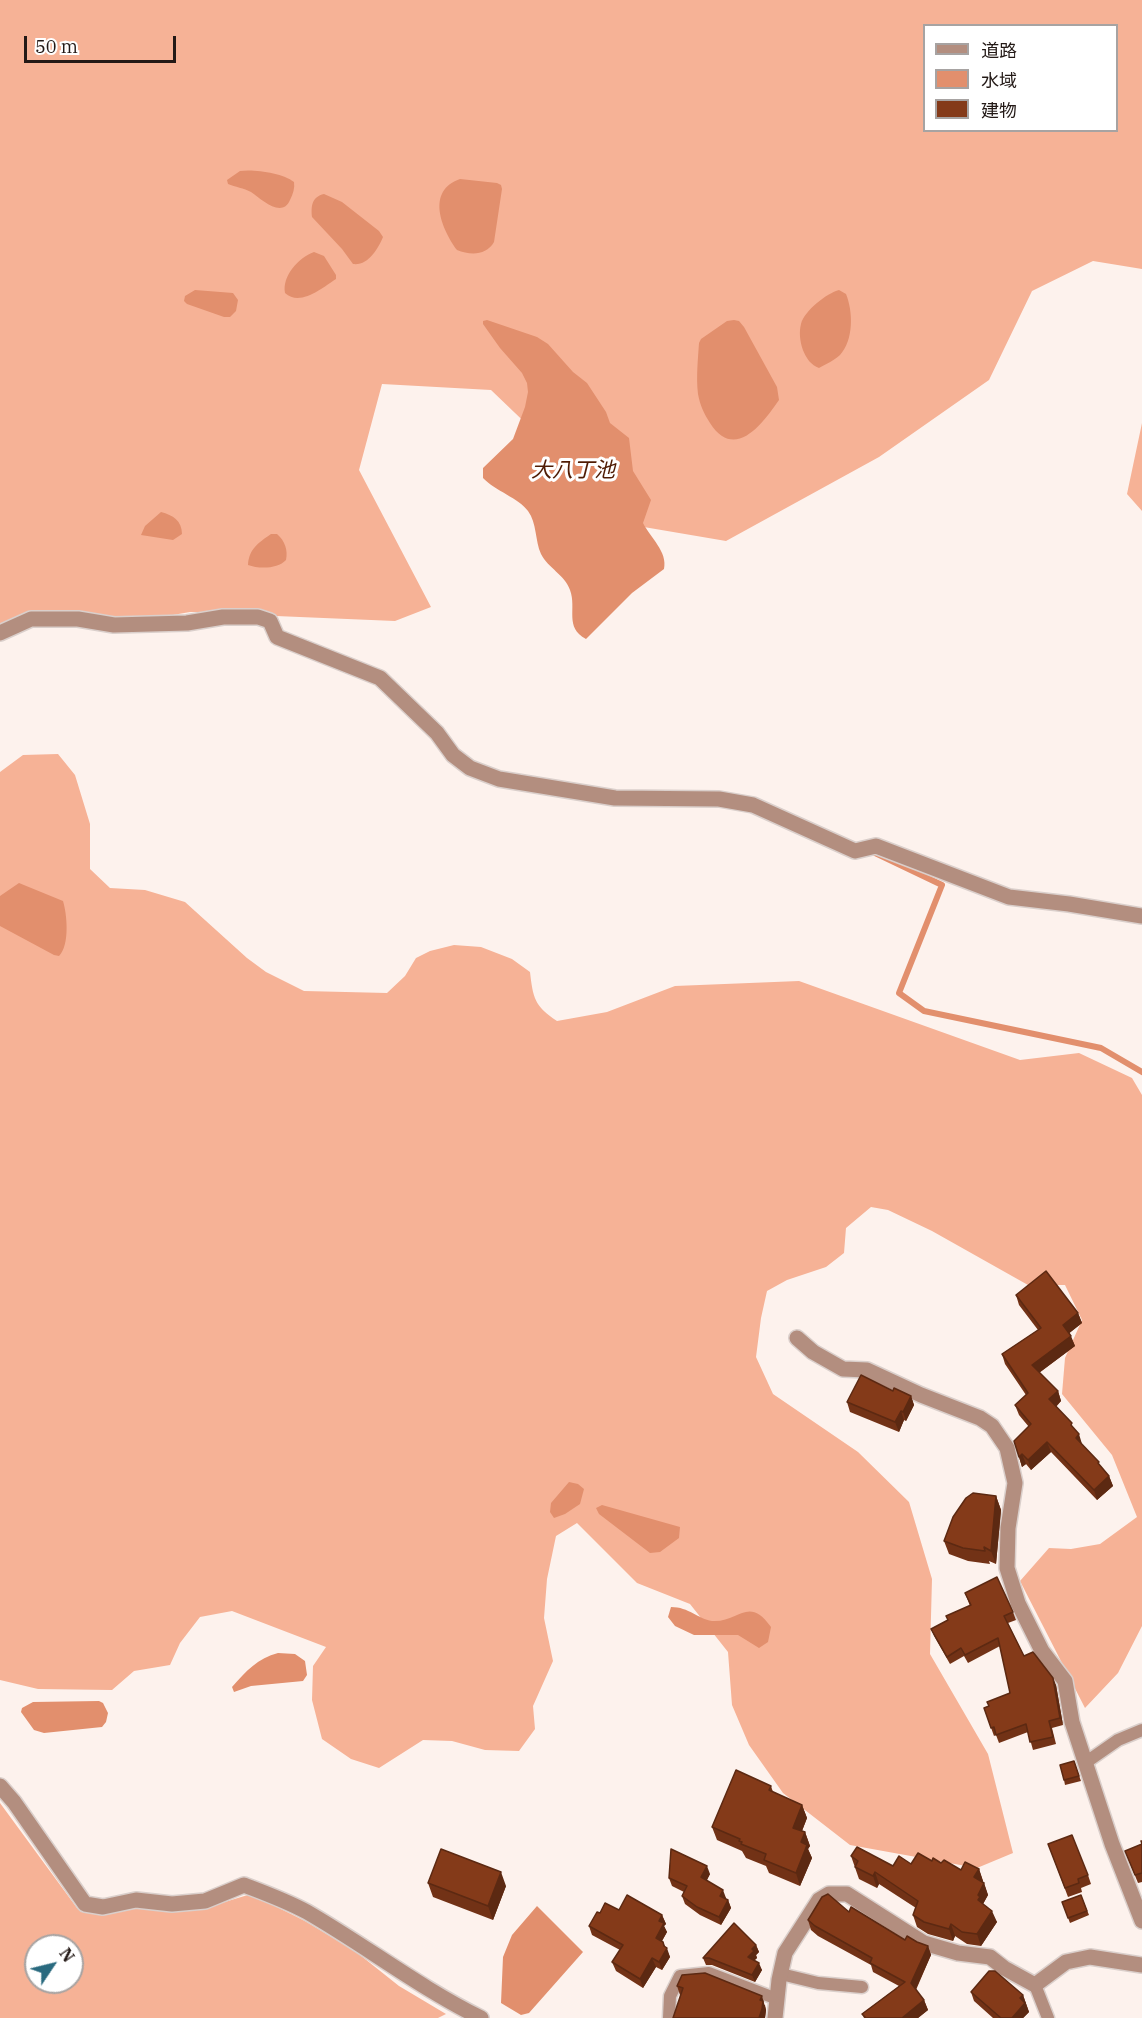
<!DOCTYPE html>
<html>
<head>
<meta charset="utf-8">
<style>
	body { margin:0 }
	#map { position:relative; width:1142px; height:2018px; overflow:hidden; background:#fdf2ed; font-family:"IBM Plex Serif","Noto Sans JP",serif }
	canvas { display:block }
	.legend { position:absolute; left:923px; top:24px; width:195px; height:108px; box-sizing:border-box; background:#fff; border:2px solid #a7a3a2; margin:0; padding:8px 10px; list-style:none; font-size:18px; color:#231916 }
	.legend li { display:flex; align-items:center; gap:12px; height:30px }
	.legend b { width:30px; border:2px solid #a7a3a2 }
	.north { position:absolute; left:24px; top:1934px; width:60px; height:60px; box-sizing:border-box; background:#fff; border:2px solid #a7a3a2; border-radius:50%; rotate:55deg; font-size:16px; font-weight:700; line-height:24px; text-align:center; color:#231916 }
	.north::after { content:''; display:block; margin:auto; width:21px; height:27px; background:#2a6a7f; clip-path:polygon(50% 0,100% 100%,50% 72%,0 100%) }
	.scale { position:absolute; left:24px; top:36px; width:152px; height:27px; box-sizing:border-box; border:3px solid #231916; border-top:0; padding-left:8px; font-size:18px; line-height:21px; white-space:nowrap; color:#231916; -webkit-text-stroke:4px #fff; paint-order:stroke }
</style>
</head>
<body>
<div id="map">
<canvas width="1142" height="2018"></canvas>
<ul class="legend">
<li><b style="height:8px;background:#b38e7f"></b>道路</li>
<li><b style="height:16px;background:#e28f6d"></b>水域</li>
<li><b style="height:16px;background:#843a19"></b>建物</li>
</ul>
<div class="north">N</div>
<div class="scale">50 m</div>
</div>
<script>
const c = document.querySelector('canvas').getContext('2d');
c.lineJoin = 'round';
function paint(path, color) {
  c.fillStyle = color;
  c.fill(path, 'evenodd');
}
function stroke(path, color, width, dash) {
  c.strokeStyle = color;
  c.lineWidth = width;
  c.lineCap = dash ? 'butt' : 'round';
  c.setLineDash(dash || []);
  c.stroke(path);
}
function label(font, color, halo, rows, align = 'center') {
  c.font = font + ' "IBM Plex Serif","Noto Sans JP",serif';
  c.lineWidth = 6;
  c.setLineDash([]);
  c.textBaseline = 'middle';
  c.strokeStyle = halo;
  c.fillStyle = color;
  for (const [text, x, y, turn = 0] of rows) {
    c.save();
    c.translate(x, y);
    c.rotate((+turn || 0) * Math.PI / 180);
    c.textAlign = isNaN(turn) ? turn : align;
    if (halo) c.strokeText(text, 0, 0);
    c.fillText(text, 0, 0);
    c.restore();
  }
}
const forest = new Path2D(`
	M0,0H1142V269L1093,261L1032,291L989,380L879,457L726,541L632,525L491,390L382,384L359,470L431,607L395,621L276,616L257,612H190L138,621L82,613L0,627ZM924,26H1116V130H924Z
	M1142,423V511L1127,494Z
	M58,754L75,775L90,824V869L110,888L145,890L185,902L247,958L266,972L304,991L387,993L405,976L416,958L430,951L454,945L481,947L512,959L530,972C533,997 534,1006 557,1021L607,1012L675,986L799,981L1020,1060L1079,1053L1132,1078L1142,1095V1626L1118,1673L1085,1708L1020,1581L1049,1548L1071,1549L1100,1544L1137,1517L1112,1455L1062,1394L1065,1358L1082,1320L1065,1285H1028L932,1231L888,1210L871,1207L846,1228L844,1253L826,1267L787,1280L767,1291L761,1318L756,1357L773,1394L858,1452L909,1502L932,1579L930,1654L988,1754L1013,1853L977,1868L850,1845L783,1793L749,1745L732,1705L728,1652L690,1604L637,1583L577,1523L556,1536L547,1579L544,1618L553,1661L533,1706L535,1729L519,1751L485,1750L452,1741L423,1740L379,1768L351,1759L322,1739L312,1700L313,1666L326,1647L232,1611L200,1617L180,1643L170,1665L134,1671L112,1690L38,1689L0,1680V772L23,755Z
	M0,1803L77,1908L101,1915L135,1906L205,1908L251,1894L305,1921L355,1951L399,1986L446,2014L438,2018H0ZM36,1946H72V1982H36Z`);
const water = new Path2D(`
	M240,171C254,169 283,173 294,182C295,188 293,194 290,200C282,219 261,199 251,192C244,188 235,187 228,184L227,180Z
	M460,179L497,183L501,185L502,189L494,242C486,256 470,255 457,250C441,228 426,191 460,179Z
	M324,194L342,202L379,231L383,237C378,249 368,266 353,264L342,249L312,217C311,205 312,197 324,194Z
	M314,252L324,256L336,275V279C322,288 300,307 285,293C282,276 298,258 314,252Z
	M195,290L233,293L238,300L236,311L230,317H224L187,304L184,301L185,296Z
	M839,290L846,294C853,311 854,340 840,355C835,360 826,364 819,368C804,363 797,339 801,324C804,311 827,293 839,290Z
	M487,320L537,337L548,344L573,372L587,383L606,412L610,423L629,438L633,471L651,500L643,523C650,537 668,552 664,569L632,593L586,639C564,627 577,609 570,590C565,575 548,568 541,554C535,541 537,523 528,511C519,498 495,491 483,478V468L513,439L525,407L528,392L527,383L522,373L500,348L483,324V321Z
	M734,320L739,321L744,327L777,387L779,400C763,423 735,462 710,423C704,414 700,405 698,394C696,377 698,359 699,343L701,339L727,321Z
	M161,512C173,515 182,521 182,534L173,540L141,535L145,526Z
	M271,534H277C285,541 288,550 286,560C278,569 259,569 248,565C249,549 258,543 271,534Z
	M19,883L63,901C67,914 70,945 59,956L54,955L0,926V896Z
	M569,1482L578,1484L584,1489L580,1504L565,1514L554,1518L550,1512L551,1503Z
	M602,1505L680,1527L679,1538L660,1552L650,1553L599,1514L596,1508Z
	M671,1607C689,1607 698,1619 712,1621C739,1623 748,1595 771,1627L768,1642L759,1648L738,1635H694L675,1626L668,1617Z
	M278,1653L295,1654L305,1661L307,1675L303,1681L251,1686L234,1692L232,1687C246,1671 258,1658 278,1653Z
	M99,1701L103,1703L108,1713L106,1722L102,1727L44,1733L34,1730L21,1712L22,1708L33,1702Z
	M537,1906L583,1952L529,2013L521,2015L501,2003L503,1957L512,1935Z`);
const stream = new Path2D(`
	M873,852L942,885L899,993L924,1011L1101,1048L1142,1072`);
const service = new Path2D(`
	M1085,1763L1118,1740L1142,1730
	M781,1974L818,1983L862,1987
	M1035,1985L1048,2018
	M669,2018L670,1996L680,1976L709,1973L777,1999`);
const minor = new Path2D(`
	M0,633L31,619H78L114,625L187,623L223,617H258L270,621L277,637L380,678L437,733L453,755L470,768L499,779L615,798L719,799L753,805L855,851L876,846L1009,897L1069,904L1142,916
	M797,1338L813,1352L843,1369L867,1370L921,1395L980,1418L992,1426L1007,1448L1015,1483L1008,1528L1007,1568L1018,1603L1042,1651L1065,1681L1072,1722L1112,1844L1142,1921
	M0,1786L14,1802L85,1904L103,1907L136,1900L172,1904L205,1901L244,1885C265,1893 287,1901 307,1912C366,1946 420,1988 481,2018
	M775,2018L779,1980L785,1953L819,1900L829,1894H847L924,1943L958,1953L990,1957L1004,1968L1035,1985L1066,1962L1090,1957L1142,1965`);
const wall = new Path2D(`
	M1016,1295L1078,1313L1082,1323L1069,1333L1075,1346L1039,1373L1058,1391L1061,1401L1056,1407L1073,1428L1082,1445L1109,1476L1113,1486L1097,1500L1051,1452L1031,1470L1026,1464L1022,1467L1019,1457L1029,1427L1019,1415L1015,1405L1026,1395L1005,1364L1002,1354L1038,1330L1019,1305Z
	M893,1391L911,1396L914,1405L906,1421L904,1420L899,1432L850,1412L847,1402Z
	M996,1496L1001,1510L996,1564L989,1561L990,1564L968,1561L949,1554L944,1541Z
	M965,1593L1013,1612L1016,1620L1008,1623L1024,1656L1056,1685L1063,1725L1052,1728L1056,1744L1033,1750L1028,1732L999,1743L996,1735L994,1736L984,1708L989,1706L1010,1693L1000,1646L968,1663L964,1656L950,1664L934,1636L931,1629L948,1620L970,1606Z
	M1074,1761L1081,1781L1065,1785L1064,1780Z
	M771,1786L773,1792L802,1805L807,1818L802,1831L805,1832L810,1846L808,1849L812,1858L800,1886L769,1873L766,1866L746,1858L742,1851L717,1840L712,1827Z
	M1142,1841V1882L1138,1883L1125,1851L1142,1844Z
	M1048,1844L1088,1875L1091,1884L1081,1888L1082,1892L1068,1897Z
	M851,1856L893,1866L932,1861L941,1863L961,1870L979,1869L983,1881L982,1882L984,1883L988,1895L983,1904L997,1922L981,1946L967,1944L955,1936L953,1941L928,1934L917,1927L913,1915L916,1908L879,1884L877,1888L859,1879Z
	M710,1874L707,1880L726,1898V1899L728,1900L731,1908L721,1925L700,1915L685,1904L682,1896L684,1892L672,1886L669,1878Z
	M428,1883L506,1886L493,1920L433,1897Z
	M1081,1895L1089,1915L1070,1923L1062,1902Z
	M619,1910L662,1915L666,1924L664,1926L667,1932L662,1941L663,1942L670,1957L662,1970L656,1967L643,1988L616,1971L612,1962L620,1950L592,1935L589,1926L600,1913Z
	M849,1912L905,1940L928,1946L931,1955L916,1990L924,2000L928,2010L918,2018H864L862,2014L899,1986L873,1972L871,1965L818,1936L811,1930L808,1920Z
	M756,1945L759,1952L756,1955L757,1958L754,1960L762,1970L755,1982L712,1965H706L703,1958Z
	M677,1986L765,2005L766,2010L765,2018L680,1995Z
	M971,1992L1023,1995L1029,2012L1023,2018H993L974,2001Z`);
const shadedWall = new Path2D(`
	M1078,1313L1082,1323L1067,1335L1063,1325Z
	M1071,1336L1075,1346L1036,1375L1032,1365Z
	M1058,1391L1061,1401L1053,1409L1049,1399Z
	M911,1396L914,1405L906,1421L903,1412Z
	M901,1411L904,1420L899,1432L895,1422Z
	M1079,1434L1082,1444L1076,1438Z
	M1047,1442L1051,1452L1031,1470L1028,1460Z
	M1022,1454L1026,1464L1022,1467L1019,1457Z
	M1109,1476L1113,1486L1097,1500L1094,1490Z
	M996,1496L1001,1510L996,1564L991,1551Z
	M1053,1678L1056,1685L1063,1725L1060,1718Z
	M802,1805L807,1818L798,1841L793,1828Z
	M805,1832L810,1846L808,1849L812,1858L800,1886L796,1873L801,1842Z
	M707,1866L710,1874L704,1885L701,1877Z
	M979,1869L983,1881L978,1889L974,1877Z
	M501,1872L506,1886L493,1920L488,1906Z
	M875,1872L879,1884L877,1888L873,1876Z
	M984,1883L988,1895L983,1904L978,1900V1895Z
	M723,1890L726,1898L723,1904L720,1896Z
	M728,1900L731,1908L721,1925L719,1917Z
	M992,1911L997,1922L981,1946L977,1934Z
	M662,1915L666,1924L664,1926L667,1932L659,1946L656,1938L659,1921Z
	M951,1924L955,1936L953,1941L949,1929Z
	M663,1942L666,1950L667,1948L670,1957L662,1970L659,1962L664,1946Z
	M756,1945L759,1952L756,1955L757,1958L751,1964L748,1957L752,1949Z
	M928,1946L931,1955L914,1993L911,1983Z
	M652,1958L656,1967L643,1988L640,1979Z
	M759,1963L762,1970L755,1982L752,1975Z
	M1023,1995L1029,2012L1023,2018H1012L1020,1998Z
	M762,1996L766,2010L765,2018H759L760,2000Z
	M924,2000L928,2010L918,2018H902Z`);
const building = new Path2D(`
	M1046,1271L1078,1313L1063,1325L1071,1336L1032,1365L1058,1391L1049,1399L1072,1423L1071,1425L1079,1434L1076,1438L1099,1462L1098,1463L1109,1476L1094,1490L1047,1442L1028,1460L1022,1454L1019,1457L1014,1441L1031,1424L1015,1405L1028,1393L1002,1354L1041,1328L1016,1295Z
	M861,1375L893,1391L894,1388L911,1396L903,1412L901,1411L895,1422L847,1402Z
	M973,1493L996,1496L991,1551L984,1547L985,1551L963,1548L944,1541L953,1517L966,1498Z
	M997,1577L1013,1612L1004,1616L1024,1656L1033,1652L1053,1678L1060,1718L1049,1721L1053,1737L1030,1742L1026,1724L996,1735L994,1727L991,1728L984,1708L989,1706L987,1702L1010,1693L998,1638L965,1655L961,1648L947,1657L931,1629L948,1620L946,1616L971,1605L965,1593Z
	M1074,1761L1079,1776L1064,1780L1060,1765Z
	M736,1770L771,1786L769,1790L802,1805L793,1828L805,1832L801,1842L807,1845L796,1873L764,1860L766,1854L741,1844L742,1842L739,1841L740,1839L712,1827Z
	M1072,1835L1088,1875L1078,1879L1079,1883L1065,1888L1048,1844Z
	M1141,1841H1142V1873L1135,1875L1125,1851L1142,1844Z
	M857,1847L893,1866L899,1856L911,1864L918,1853L932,1861L933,1858L941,1863L944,1860L961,1870L965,1862L979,1869L974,1877L984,1883L978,1895L980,1897L978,1900L992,1911L977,1934L962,1932L951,1924L949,1929L924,1922L913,1915L918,1901L875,1872L873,1876L855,1867L858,1861L851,1856Z
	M441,1849L501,1872L488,1906L428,1883Z
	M671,1849L707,1866L701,1877L723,1890L720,1896L728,1900L719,1917L697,1907L682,1896L687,1886L669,1878Z
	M828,1894L849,1912L851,1907L905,1940L907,1936L917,1942L928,1946L911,1983L924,2000L902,2018H866L862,2014L905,1982L870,1963L872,1958L815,1926L808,1920L822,1897Z
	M627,1895L662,1915L659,1921L664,1923L656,1938L663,1942L664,1946L667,1948L659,1962L652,1958L640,1979L612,1962L623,1945L589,1926L597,1912L600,1913L605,1903L619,1910Z
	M1081,1895L1087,1911L1068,1918L1062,1902Z
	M734,1923L756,1945L752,1949L754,1951L748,1957L759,1963L752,1975L709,1958H703Z
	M989,1971H995L1023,1995L1020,1998L1025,2003L1012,2018H1001L971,1992Z
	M705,1973L762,1996L760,2000L763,2001L762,2009L759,2018H673L683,1988L677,1986L682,1975Z`);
const waterNames = [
	["大八丁池",573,471]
];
paint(forest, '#f6b296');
paint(water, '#e28f6d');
stroke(stream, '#e28f6d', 6);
stroke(service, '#dacfcb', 15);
stroke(minor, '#dacfcb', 18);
stroke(service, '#b38e7f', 12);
stroke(minor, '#b38e7f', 15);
paint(wall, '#723216');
paint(shadedWall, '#5c2912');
paint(building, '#843a19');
stroke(building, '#5c2912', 1.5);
label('italic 21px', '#501c04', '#fff', waterNames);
</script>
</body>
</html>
